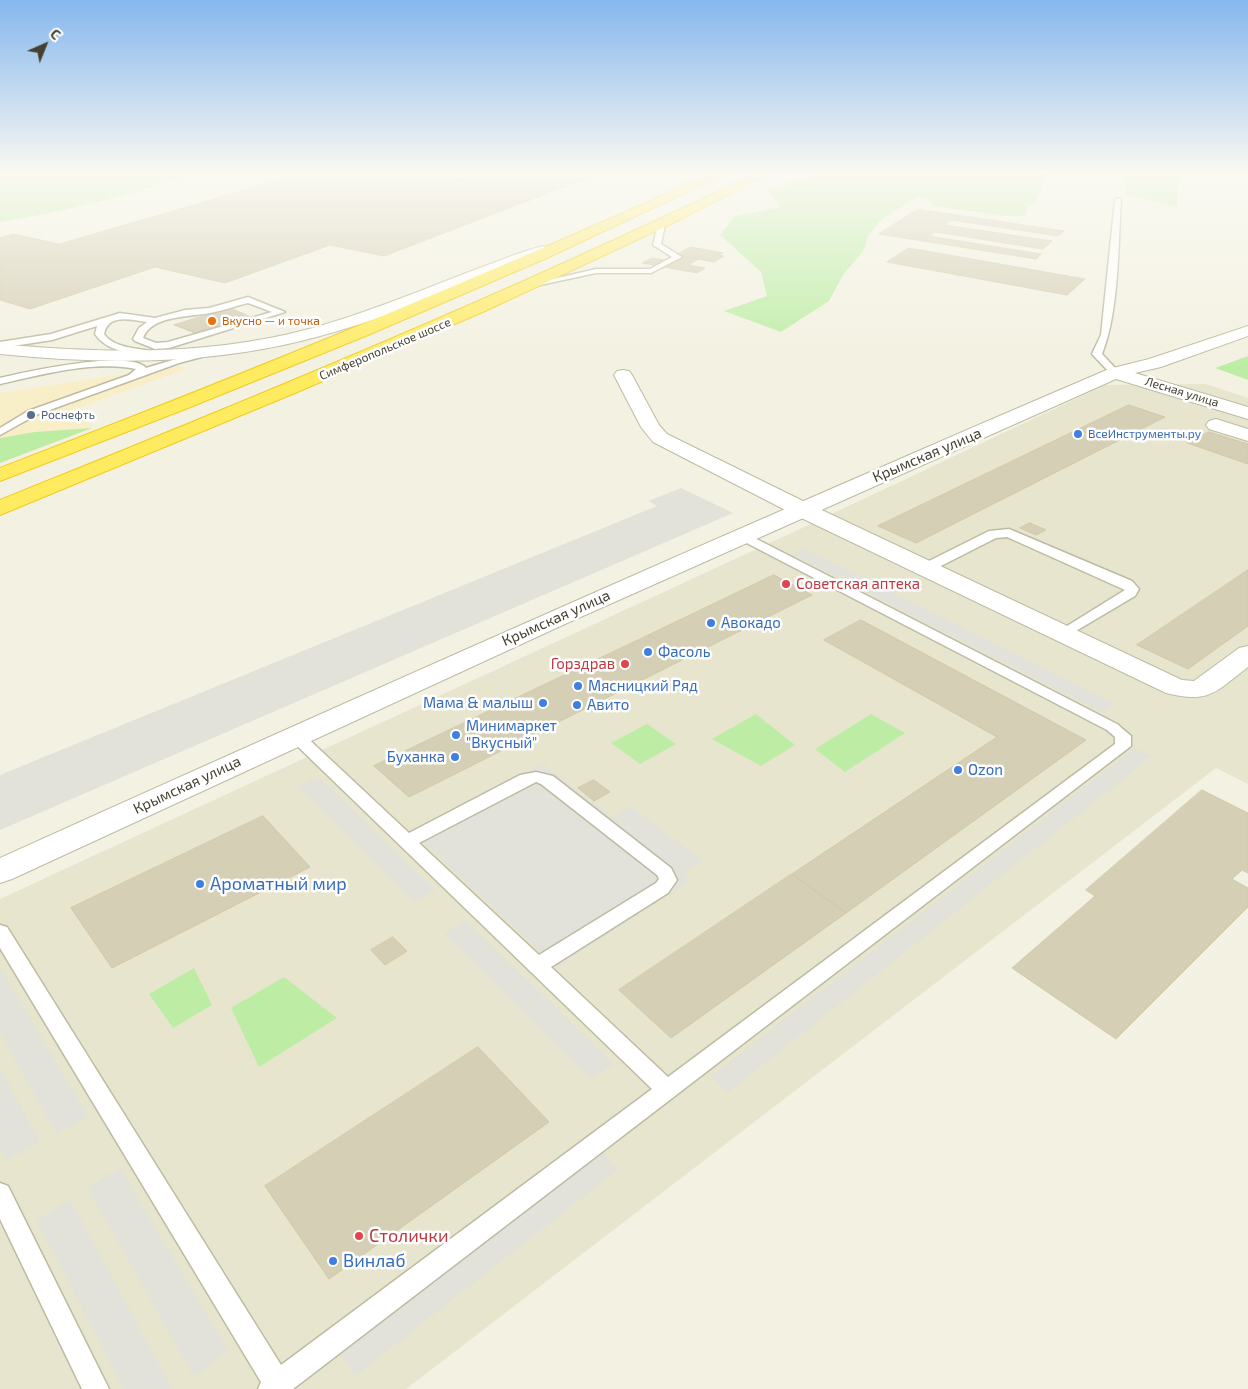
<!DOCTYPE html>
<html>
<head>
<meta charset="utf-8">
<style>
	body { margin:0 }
	#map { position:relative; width:1248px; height:1389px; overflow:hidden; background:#f3f1e1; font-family:"Exo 2",sans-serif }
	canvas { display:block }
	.north { position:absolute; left:20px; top:20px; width:50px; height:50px; -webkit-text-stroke:4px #fff; paint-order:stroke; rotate:44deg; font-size:14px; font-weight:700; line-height:20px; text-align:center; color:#444131 }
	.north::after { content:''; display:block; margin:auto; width:18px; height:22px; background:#444131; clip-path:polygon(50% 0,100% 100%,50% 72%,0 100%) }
</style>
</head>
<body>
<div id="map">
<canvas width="1248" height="1389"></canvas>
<div class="north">С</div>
</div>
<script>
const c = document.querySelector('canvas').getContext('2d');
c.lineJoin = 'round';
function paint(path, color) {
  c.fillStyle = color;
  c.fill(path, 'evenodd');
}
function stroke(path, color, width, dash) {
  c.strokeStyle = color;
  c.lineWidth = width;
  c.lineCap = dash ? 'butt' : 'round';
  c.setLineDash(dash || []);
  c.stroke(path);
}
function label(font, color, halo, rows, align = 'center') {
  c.font = font + ' "Exo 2",sans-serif';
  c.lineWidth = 5;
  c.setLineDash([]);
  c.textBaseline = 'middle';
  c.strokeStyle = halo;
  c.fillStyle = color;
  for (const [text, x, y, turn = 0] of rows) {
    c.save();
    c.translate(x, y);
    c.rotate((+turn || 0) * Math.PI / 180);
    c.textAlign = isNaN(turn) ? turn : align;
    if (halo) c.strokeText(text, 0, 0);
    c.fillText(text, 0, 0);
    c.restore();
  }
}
const residential = new Path2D(`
	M1206,384L1248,398V784L1216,768L406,1389H0V899L800,529L1105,385Z`);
const commercial = new Path2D(`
	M178,366L186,369L65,413L58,419L69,422L89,420L92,428L0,463V393Z`);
const green = new Path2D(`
	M0,174H190C127,197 66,211 0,222Z
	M811,174H1048L1035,203L1027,208L1025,216H1005L933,206L928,199L920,197L912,200L881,220L868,236L864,250L843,275L829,301L781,332L724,311L767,296L761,272L720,235L735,216L780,207L767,190L801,180Z
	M1126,174H1179L1177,207L1125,194Z
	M1248,356V380L1215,368Z
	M92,428L0,463V438L35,432Z
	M756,714L795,745L761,766L712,739Z
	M871,714L905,733L845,772L815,749Z
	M647,724L676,744L640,764L611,743Z
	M194,968L212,1005L173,1028L149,994Z
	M284,977L337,1018L259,1067L231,1008Z`);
const parking = new Path2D(`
	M681,488L733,513L0,830V775L657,506L649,501Z
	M804,548L1115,704L1103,713L792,554Z
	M1135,748L1152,756L728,1092L711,1076Z
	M543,764L612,818L631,807L702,861L683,873L692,880L557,967L413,832Z
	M319,777L435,890L413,902L298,787Z
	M466,921L613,1064L590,1080L444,934Z
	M0,968L88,1116L57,1134L0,1032Z
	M0,1069L40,1142L7,1160L0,1146Z
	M601,1151L618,1169L355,1376L339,1353Z
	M120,1168L228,1351L194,1376L88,1188Z
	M70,1200L172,1389H124L37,1220Z`);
const building = new Path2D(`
	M300,174H430L465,179L482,174H598L384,256L330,245L225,283L155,267L30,309L0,300V238L13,234L59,244Z
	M918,209L1064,231L1058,236L951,220L944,225L1052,241L1043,249L935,232L929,236L1041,254L1036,259L879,234Z
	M691,247L723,253L718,255L724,256L714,262L676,255Z
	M909,248L1085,279L1067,295L887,262Z
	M679,255L699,259L688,265L705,268L697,273L642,263L652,258L668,261Z
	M230,308L251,317L195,333L174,325Z
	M1129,405L1165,417L916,543L878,526Z
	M1209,432L1248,444V464L1187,443Z
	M1030,523L1046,530L1036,535L1020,528Z
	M1248,570V626L1188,669L1137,645Z
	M774,575L812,595L686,658L649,635Z
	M861,620L1086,740L846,913L792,874L997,737L824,640Z
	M649,635L686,658L409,797L374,766Z
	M594,780L610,792L594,801L578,788Z
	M1202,790L1248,813V873L1242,870L1232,879L1248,888V907L1116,1039L1012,968L1095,896L1086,890Z
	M263,816L310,867L112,968L71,908Z
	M792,874L846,913L671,1038L619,990Z
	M393,937L407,951L385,965L371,950Z
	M478,1047L549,1122L329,1279L265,1186Z`);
const service = new Path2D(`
	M1118,198L1121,200C1118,246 1119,312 1102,354L1120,373L1115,376L1112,375L1092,354L1101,335L1115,200Z
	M658,223L665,225L661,244L682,257L651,273H596L531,287L527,285L596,269H650L672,257L653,245Z
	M248,297L285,312L169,348L155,349L135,341L133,339L139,328L147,322C131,320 108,313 104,334C114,348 136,348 151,351L153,353L148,356C129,353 106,351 95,334L97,326L52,340L0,348V342L51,334L120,313L155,318L185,310L209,308ZM248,303L272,312L168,342L156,343L143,338C151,315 191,317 210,313C222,311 235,306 248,303Z
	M206,350L209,351V355L179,363L36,415L0,435V428L28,411L129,375L136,369C95,360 40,375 0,384V378C25,372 130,349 146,368Z
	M1009,529L1132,581L1139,589L1135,596L1064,638L1059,637L1057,634L1059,631L1125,590L1007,537L996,538L931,571L926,572L920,568L921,565L989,531Z
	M741,531L1117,724L1131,736V746L293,1389H258L261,1382L0,948V925L7,927L281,1365L652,1089L289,738L287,735L289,732H301L409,833L520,775L536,772L553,776L671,868L677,880L668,893L551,967L668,1077L1115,744V737L1107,730L737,538L735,535ZM536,782L541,784L657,875L659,879L656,883L539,955L419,843Z
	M0,1183L8,1186L109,1389H82L0,1219Z`);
const minor = new Path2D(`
	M623,370L629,371L632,375L659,425L667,434L809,504L1182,680L1194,681L1239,648L1248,646V667C1215,692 1210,704 1166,693L793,514L653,442L641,427L614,375L617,371Z
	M1216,419L1248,429V441L1209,429L1206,425L1209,421Z`);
const tertiary = new Path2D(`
	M543,246L550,250L548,253C472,281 398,315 320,336C216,365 107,365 0,354V344C107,354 219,356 323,325C377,309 429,287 482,267C502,260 522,251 543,246Z
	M1248,326V336L1161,367L1135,373L1248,407V419L1116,379L565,624L12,879L0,883V858C368,692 737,528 1109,369L1149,359Z`);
const motorway = new Path2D(`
	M710,174H725L547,258L368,335L188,408L0,481V468C240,376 477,280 710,174Z
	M754,174H768L673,223L485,311L295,393L0,515V500C254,398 507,294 754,174Z`);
const markers = [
	[212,321,5,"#e8710a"],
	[31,415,5,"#5c6f8a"],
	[1078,434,5,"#3f7fe0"],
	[786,584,5,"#e0444e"],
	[711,623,5,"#3f7fe0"],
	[648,652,5,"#3f7fe0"],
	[625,664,5,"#e0444e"],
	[578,686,5,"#3f7fe0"],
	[543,703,5,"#3f7fe0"],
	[577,705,5,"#3f7fe0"],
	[456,735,5,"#3f7fe0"],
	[455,757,5,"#3f7fe0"],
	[958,770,5,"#3f7fe0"],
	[200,884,5,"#3f7fe0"],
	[359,1236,5,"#e0444e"],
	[333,1261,5,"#3f7fe0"]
];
const farFoodnames = [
	["Вкусно — и точка",222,321]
];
const farStreetnames = [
	["Симферопольское шоссе",385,349,-23],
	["Лесная улица",1182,392,17]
];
const farServicenames = [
	["Роснефть",41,415]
];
const farShopnames = [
	["ВсеИнструменты.ру",1088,434]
];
const streetNames = [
	["Крымская улица",927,455,-23],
	["Крымская улица",556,618,-24],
	["Крымская улица",187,785,-25]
];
const healthNames = [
	["Советская аптека",796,584],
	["Горздрав",615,664,"right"]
];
const shopNames = [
	["Авокадо",721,623],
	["Фасоль",658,652],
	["Мясницкий Ряд",588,686],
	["Мама & малыш",533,703,"right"],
	["Авито",587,705],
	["Минимаркет",466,726],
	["\"Вкусный\"",466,743],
	["Буханка",445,757,"right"],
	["Ozon",968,770]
];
const nearShopnames = [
	["Ароматный мир",210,884],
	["Винлаб",343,1261]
];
const nearHealthnames = [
	["Столички",369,1236]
];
paint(residential, '#e7e5ce');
paint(commercial, '#f8eec8');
paint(green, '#bdeda4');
paint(parking, '#e2e1da');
paint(building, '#d5cfb5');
stroke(building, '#d1c9a8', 1);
stroke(service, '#bebba3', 3);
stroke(minor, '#bebba3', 2);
stroke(tertiary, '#bebba3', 2);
stroke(motorway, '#efcd1f', 2);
paint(service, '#fff');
paint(minor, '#fff');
paint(tertiary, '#fff');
paint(motorway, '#ffeb60');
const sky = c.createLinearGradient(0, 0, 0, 368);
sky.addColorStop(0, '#86b7ee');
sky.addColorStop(0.47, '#faf9f2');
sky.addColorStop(1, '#faf9f200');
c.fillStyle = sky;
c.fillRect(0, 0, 1248, 368);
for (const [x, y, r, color] of markers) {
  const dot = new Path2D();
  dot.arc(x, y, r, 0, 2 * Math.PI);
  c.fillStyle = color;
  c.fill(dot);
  stroke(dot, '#fff', 2);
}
label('12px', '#c56008', '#fff', farFoodnames, 'left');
label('12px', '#444131', '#fff', farStreetnames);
label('12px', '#4e5e75', '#fff', farServicenames, 'left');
label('12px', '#366cbe', '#fff', farShopnames, 'left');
label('15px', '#444131', '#fff', streetNames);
label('15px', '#be3a42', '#fff', healthNames, 'left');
label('15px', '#366cbe', '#fff', shopNames, 'left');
label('18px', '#366cbe', '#fff', nearShopnames, 'left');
label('18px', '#be3a42', '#fff', nearHealthnames, 'left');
</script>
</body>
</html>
